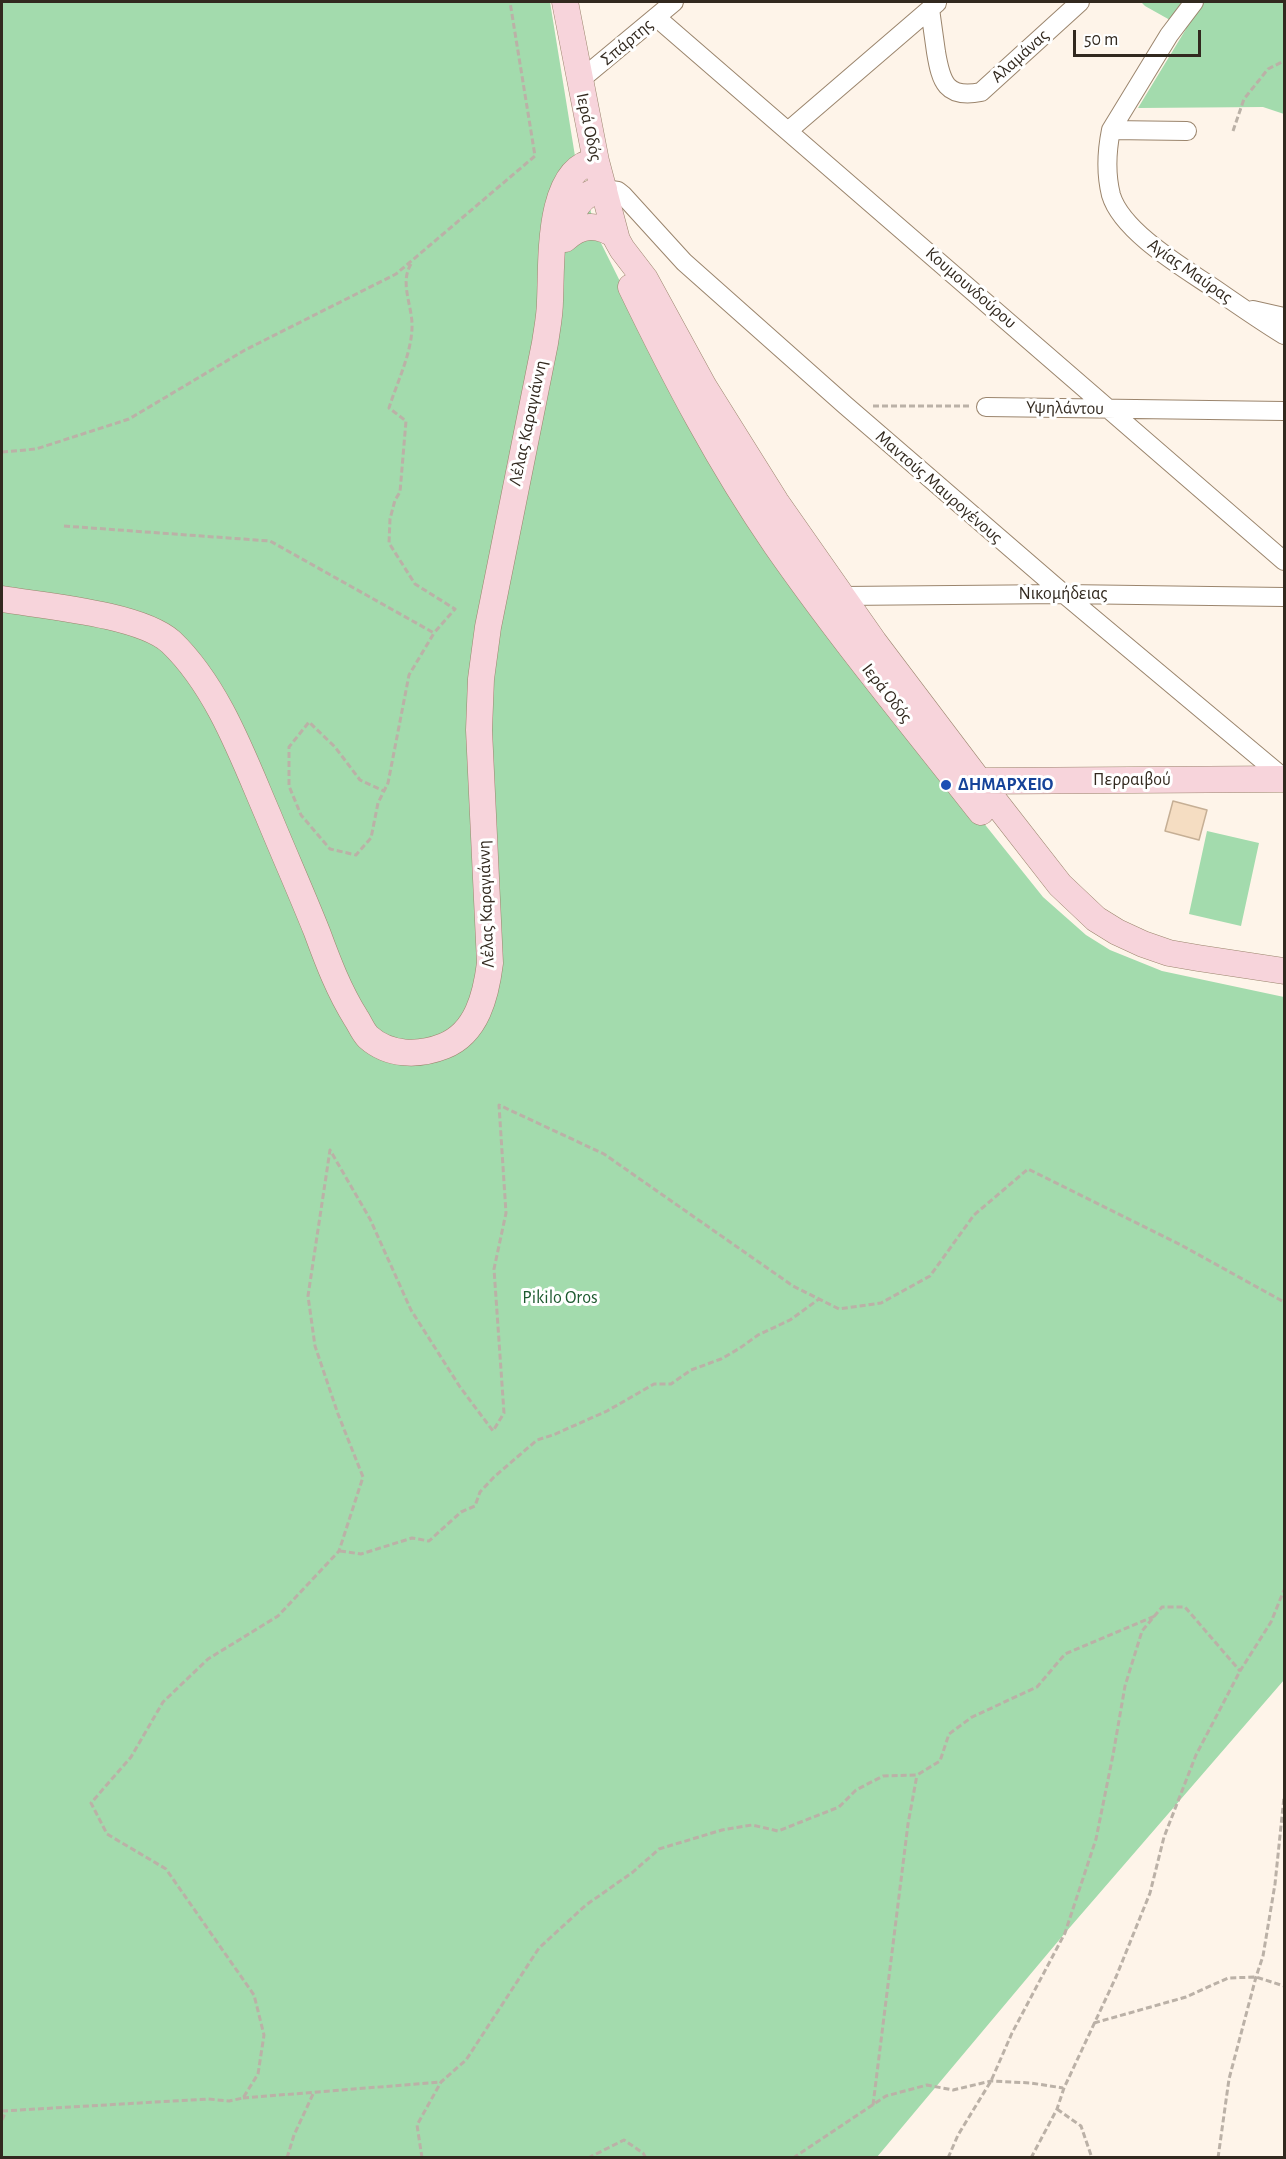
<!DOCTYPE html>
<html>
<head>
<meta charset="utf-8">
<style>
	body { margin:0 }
	#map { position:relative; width:1286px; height:2159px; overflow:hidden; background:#fef4e9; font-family:"Alegreya Sans",sans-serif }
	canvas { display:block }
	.frame { position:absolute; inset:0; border:3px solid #32291f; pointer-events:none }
	.scale { position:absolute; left:1073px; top:30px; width:128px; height:27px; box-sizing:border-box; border:3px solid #32291f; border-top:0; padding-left:8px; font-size:18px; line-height:21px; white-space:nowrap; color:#32291f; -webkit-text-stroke:4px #fff; paint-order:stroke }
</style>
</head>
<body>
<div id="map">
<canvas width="1286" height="2159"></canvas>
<div class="frame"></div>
<div class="scale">50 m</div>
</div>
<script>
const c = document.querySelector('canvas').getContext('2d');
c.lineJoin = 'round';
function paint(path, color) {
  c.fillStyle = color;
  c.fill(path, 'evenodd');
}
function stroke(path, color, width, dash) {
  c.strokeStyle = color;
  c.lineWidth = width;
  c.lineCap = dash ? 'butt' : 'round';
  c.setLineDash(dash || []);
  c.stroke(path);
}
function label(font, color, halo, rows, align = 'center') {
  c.font = font + ' "Alegreya Sans",sans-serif';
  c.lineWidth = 6;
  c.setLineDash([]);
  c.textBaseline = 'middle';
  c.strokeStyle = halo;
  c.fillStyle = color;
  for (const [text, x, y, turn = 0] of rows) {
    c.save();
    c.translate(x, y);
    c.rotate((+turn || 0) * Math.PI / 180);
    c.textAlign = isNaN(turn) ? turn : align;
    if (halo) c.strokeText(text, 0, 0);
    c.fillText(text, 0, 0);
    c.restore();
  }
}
const green = new Path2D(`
	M2,2H550L575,156L598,237L661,364L938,766L1043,897L1086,935L1110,950L1162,971L1284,997V1680L1065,1933L877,2157H2Z
	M1141,2H1284V114L1263,107L1138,108L1186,29L1145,6Z
	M1207,831L1259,843L1241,926L1189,914Z`);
const building = new Path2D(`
	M1173,801L1207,810L1199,840L1165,831Z`);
const path = new Path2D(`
	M1233,131L1244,99L1268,69L1284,61
	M411,264C400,282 411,303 412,323C413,351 397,382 389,408L406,421L400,492L395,500L390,519L389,543L415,584L455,609L434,633
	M873,406H969
	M2,452L36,449L129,419L245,350L396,274L535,156L510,2
	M64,526L270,541L434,633L409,675L388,783L378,803L371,838L356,855L330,849L301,815L289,786V747L309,722L335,747L360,780L384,791
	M340,1551L361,1554L412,1538L429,1541L461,1512L475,1506L480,1492L494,1477L537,1440L553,1435L607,1411L654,1384H671L691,1370L721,1359L740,1348L758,1335L790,1320L819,1299
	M1094,2023L1186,1997L1228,1978L1256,1977L1284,1986
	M243,2098L441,2082
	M873,2105L908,1824L917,1775
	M1057,2109L1081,2126L1092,2158
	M2,2111L208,2099L229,2101L243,2098L258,2074L264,2035L254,1995L166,1869L107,1834L91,1803L131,1757L163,1702L208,1659L278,1616L339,1551L363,1477L338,1414L315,1346L308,1296L330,1150L370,1219L411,1310L460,1387L493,1431L504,1413L494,1269L506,1213L499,1105L604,1154L793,1286L839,1309L881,1303L930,1276L974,1215L1028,1169L1181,1245L1284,1302
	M2,2120L6,2111
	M287,2158L294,2135L314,2092
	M422,2158L417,2125L441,2082L466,2060L539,1948L586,1905L633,1872L659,1849L722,1830L752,1825L778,1831L839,1807L856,1790L883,1776L917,1775L940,1761L949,1734L972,1717L1037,1687L1065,1654L1155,1616
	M588,2158L624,2140L643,2153L646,2158
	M793,2158L886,2096L927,2085L953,2090L991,2081L1031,2083L1063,2088
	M948,2158L958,2135L991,2081L1012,2033L1065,1933L1096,1839L1113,1755L1125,1686L1142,1631L1162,1607H1185L1240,1671
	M1031,2158L1057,2109L1064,2088L1116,1977L1150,1893L1164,1837L1196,1755L1240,1671L1271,1622L1284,1590
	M1218,2158L1229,2079L1256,1977L1263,1956L1275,1884L1284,1797`);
const street = new Path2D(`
	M1194,2L1169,35L1111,130C1107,150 1106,175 1111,195C1122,232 1184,268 1215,289C1238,305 1261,321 1284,335
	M930,9C932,24 934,38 936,52C941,82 946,99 981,92L1080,2
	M656,17L1284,561
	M579,81L674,2
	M1111,130L1187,131
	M788,131L937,3
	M604,189L618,191L623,195L684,262L845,405L1064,594L1284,778
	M1253,310L1284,317
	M986,407L1284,411
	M842,596L1064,594L1284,597`);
const secondary = new Path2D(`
	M565,2L596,161L617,240L622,249L645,279L704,387L776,502L874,642L979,781L1060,885L1096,919L1117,932L1143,944L1169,953L1198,958L1284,971
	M566,235C571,212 579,193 604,189
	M565,239C581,224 598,223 616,236
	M631,287C674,376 720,464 776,545C840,637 912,724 981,812
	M2,599C44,606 140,614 171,642C218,687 243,757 268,815C284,854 301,892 317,932C328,962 339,991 356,1018C360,1024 363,1032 368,1037C389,1056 419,1056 444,1046C477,1033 486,995 490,963L479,730L481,679L488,627L545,343C547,329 550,315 550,301C552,264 546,168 596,161
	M979,781L1284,779`);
const markers = [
	[946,785,6,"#1a4fb4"]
];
const streetNames = [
	["Σπάρτης",627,42,-40],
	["Αλαμάνας",1020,56,-42],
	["Ιερά Οδός",589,127,78],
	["Αγίας Μαύρας",1190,271,35],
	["Κουμουνδούρου",971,288,41],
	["Υψηλάντου",1065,408,1],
	["Λέλας Καραγιάννη",528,423,-78],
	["Μαντούς Μαυρογένους",939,487,41],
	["Νικομήδειας",1063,594],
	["Ιερά Οδός",887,693,52],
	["Περραιβού",1132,780],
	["Λέλας Καραγιάννη",486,904,-92]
];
const transitNames = [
	["ΔΗΜΑΡΧΕΙΟ",958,785]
];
const parkNames = [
	["Pikilo Oros",560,1298]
];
paint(green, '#a3dbad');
paint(building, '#f5ddc2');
stroke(building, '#c6af95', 1.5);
stroke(street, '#9b856d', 20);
stroke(secondary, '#9b856d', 27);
stroke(path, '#bbb1a7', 3, [6, 3]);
stroke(street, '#fff', 18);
stroke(secondary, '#f7d4db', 26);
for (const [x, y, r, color] of markers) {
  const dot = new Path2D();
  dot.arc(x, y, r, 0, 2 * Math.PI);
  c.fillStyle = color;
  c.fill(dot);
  stroke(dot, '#fff', 2);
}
label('18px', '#32291f', '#fff', streetNames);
label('bold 18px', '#164399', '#fff', transitNames, 'left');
label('18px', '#1e5b30', '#fff', parkNames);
</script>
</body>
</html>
